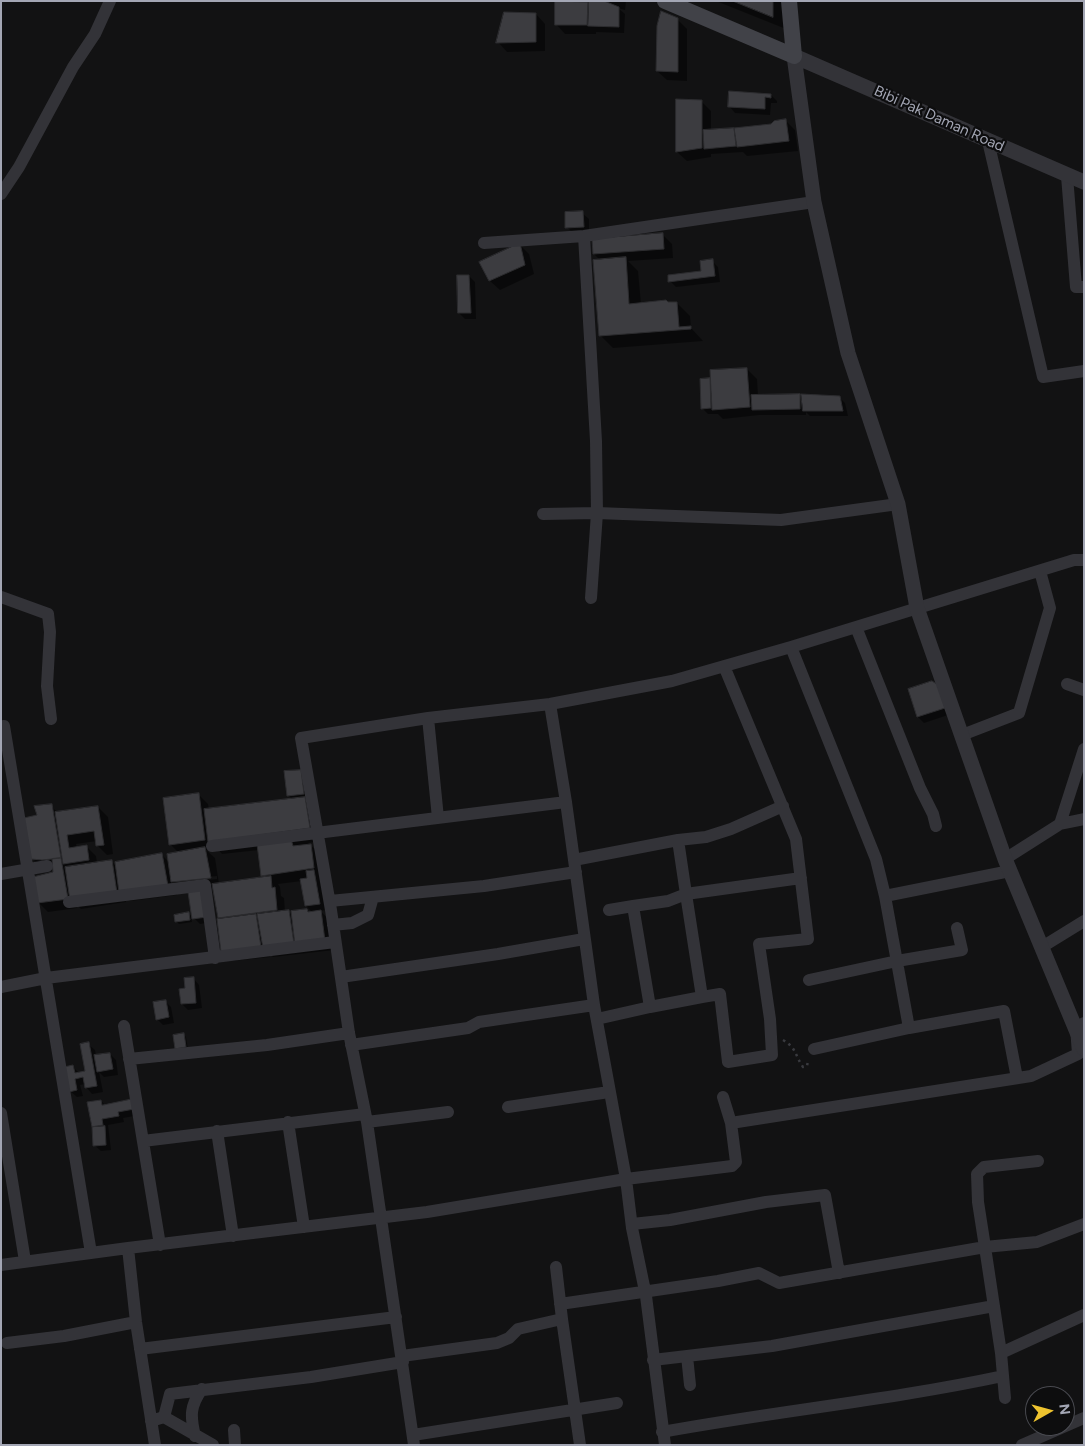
<!DOCTYPE html>
<html>
<head>
<meta charset="utf-8">
<style>
	body { margin:0 }
	#map { position:relative; width:1085px; height:1446px; overflow:hidden; background:#121213; font-family:Figtree,sans-serif }
	canvas { display:block }
	.frame { position:absolute; inset:0; border:2px solid #a3a6b4; pointer-events:none }
	.north { position:absolute; left:1025px; top:1386px; width:50px; height:50px; box-sizing:border-box; background:#0d0d0e; border:1px solid #494a50; border-radius:50%; rotate:83deg; font-size:14px; font-weight:700; line-height:20px; text-align:center; color:#a3a6b4 }
	.north::after { content:''; display:block; margin:auto; width:18px; height:22px; background:#eec32f; clip-path:polygon(50% 0,100% 100%,50% 72%,0 100%) }
</style>
</head>
<body>
<div id="map">
<canvas width="1085" height="1446"></canvas>
<div class="frame"></div>
<div class="north">N</div>
</div>
<script>
const c = document.querySelector('canvas').getContext('2d');
c.lineJoin = 'round';
function paint(path, color) {
  c.fillStyle = color;
  c.fill(path, 'evenodd');
}
function stroke(path, color, width, dash) {
  c.strokeStyle = color;
  c.lineWidth = width;
  c.lineCap = dash ? 'butt' : 'round';
  c.setLineDash(dash || []);
  c.stroke(path);
}
function label(font, color, halo, rows, align = 'center') {
  c.font = font + ' Figtree,sans-serif';
  c.lineWidth = 4.5;
  c.setLineDash([]);
  c.textBaseline = 'middle';
  c.strokeStyle = halo;
  c.fillStyle = color;
  for (const [text, x, y, turn = 0] of rows) {
    c.save();
    c.translate(x, y);
    c.rotate((+turn || 0) * Math.PI / 180);
    c.textAlign = isNaN(turn) ? turn : align;
    if (halo) c.strokeText(text, 0, 0);
    c.fillText(text, 0, 0);
    c.restore();
  }
}
const shadow = new Path2D(`
	M556,1H626L625,10L618,8L625,14L624,33L596,32V34H565L556,24Z
	M716,1H785L786,29Z
	M536,14L545,24V51L507,52L498,42Z
	M677,19L687,29V81L667,80L657,71Z
	M771,95L777,101V103H771L770,115L735,113L729,106Z
	M702,102L711,111V131L772,125L786,121L795,130L798,151L747,156L743,152L711,154V157L687,161L677,152Z
	M582,213L589,219V233H573L567,227Z
	M662,234L672,244L673,258L628,261L638,271L641,304L677,303L690,316L691,328L703,341L613,348L600,335L601,261L594,254Z
	M520,245L529,254L534,274L500,290L490,281L481,263Z
	M712,261L718,267L720,282L676,287L670,281L702,272Z
	M469,276L475,282L476,319H465L459,313Z
	M747,369L757,379L758,396L800,395L803,398L839,397L845,403L848,416H810L806,412V415H759L723,419L718,414H708L702,408L709,380L712,382Z
	M932,683L951,714L924,723L918,717Z
	M301,771L322,841L308,843L320,854L325,910L320,911L331,921L334,950L273,957L269,953L270,957L232,961L222,951L214,888L201,889L212,922L200,924L194,918L189,891L175,885L177,895L130,901L125,896L126,902L81,909L76,904L77,908L48,912L38,902L54,873V868H42L32,858L38,816L51,806L58,813L98,807L108,817L113,854L107,855L97,845V841L76,844L77,848L87,847L96,856L97,863L111,861L117,867L162,855L169,862L179,853L170,844L199,795L208,804L209,810L293,800L288,795ZM214,845L222,854L259,850L262,876L264,878L219,884L215,858L206,850L214,849ZM217,876V879L178,883V880ZM302,881L306,906L313,913H310L307,910L293,916L288,912H285L284,898L281,896L280,887L278,884Z
	M189,914L191,916L192,922L179,924L176,921Z
	M193,978L199,985L202,1008L188,1010L182,1004L186,989Z
	M165,1001L171,1007L174,1023L163,1025L157,1019Z
	M183,1034L186,1037L188,1050L176,1048Z
	M88,1044L95,1050L96,1056L110,1054L116,1060L118,1075L104,1077L99,1072L103,1092L92,1094L86,1087L85,1084L80,1085L83,1096L77,1097L70,1091L73,1067L80,1074L86,1072Z
	M101,1101L105,1105L133,1101L140,1115L123,1118L124,1122L108,1125L111,1150L101,1151L94,1145L88,1103Z`);
const building = new Path2D(`
	M555,1L588,2L587,25H555Z
	M589,1H604L619,7V27L588,26Z
	M733,1H773V17Z
	M661,11L678,18V72L656,71L657,26Z
	M504,12L536,13V42L496,43Z
	M729,91L771,94V98L765,97V109L728,107Z
	M676,99L702,100V148L676,152Z
	M786,119L789,141L737,147L734,128L771,124L774,121Z
	M734,128L736,146L704,149L703,130Z
	M583,211L584,227L565,228V212Z
	M663,233L664,249L593,254L592,239Z
	M520,243L525,265L489,281L479,262Z
	M626,257L629,304L666,300L668,302H677L679,327L691,326V329L599,336L593,260Z
	M713,259L715,276L668,282V275L701,271L700,261Z
	M457,275H469L471,313H458Z
	M747,368L750,407L712,410L710,370Z
	M710,378L711,408L701,409L700,379Z
	M800,394V409L752,410L751,395Z
	M801,394L840,396L843,411H803Z
	M932,681L938,685L945,708L917,717L908,689Z
	M301,770L304,794L287,796L284,771Z
	M199,793L205,840L169,845L163,798Z
	M305,797L310,828L208,842L204,809Z
	M52,804L61,858L42,860L31,859L24,818L37,815L34,806Z
	M98,806L104,845L96,846L94,831L67,835L69,848L87,845L89,860L63,864L55,812Z
	M291,839L293,846L311,844L314,868L261,876L257,844Z
	M205,847L211,878L171,882L167,854Z
	M162,853L168,886L119,892L115,862Z
	M61,858L68,899L37,903L33,877L53,872L52,859Z
	M112,860L117,893L70,900L65,867Z
	M314,870L320,904L305,906L300,879L307,878L306,871Z
	M271,876L272,888L275,887L277,910L218,918L212,884Z
	M203,890L207,917L192,919L188,892Z
	M307,909L308,912L321,910L325,941L295,945L291,911Z
	M289,910L294,944L263,948L257,914Z
	M189,912L190,920L175,922L174,915Z
	M256,914L261,947L221,952L217,919Z
	M194,977L196,1003L181,1004L179,989L185,988L184,978Z
	M166,1000L169,1017L156,1020L153,1002Z
	M184,1033L186,1047L175,1049L173,1035Z
	M89,1042L97,1086L85,1088L83,1077L75,1079L77,1090L69,1092L64,1067L73,1065L75,1073L85,1071L80,1044Z
	M110,1053L113,1069L97,1072L94,1055Z
	M133,1099L134,1109L118,1112L119,1116L102,1119L103,1125L92,1127L87,1102L101,1100L102,1105Z
	M105,1126L106,1145L93,1146L92,1127Z`);
const path = new Path2D(`
	M783,1040C797,1048 795,1056 803,1067L807,1066L808,1061`);
const minor = new Path2D(`
	M988,141L1043,377L1084,371
	M1067,176L1076,287H1084
	M1,194L19,167L73,67L95,34L110,1
	M584,236L596,441L597,513L591,598
	M484,243L584,236L814,202
	M543,514L597,513L781,520L898,504
	M1,597L48,614L50,632L47,686L51,719
	M856,627L920,788L933,814L936,826
	M791,647L876,859L885,896L1010,871
	M724,666L796,839L808,939L759,944L770,1019L772,1055L728,1062L720,994L702,997L686,894L801,878
	M1067,684L1084,690
	M550,704L566,802L594,1005L626,1179L632,1228L646,1296L665,1445
	M428,718L438,818
	M4,726L91,1253
	M962,735L1019,713L1050,608L1040,571
	M1060,824L1084,749
	M678,840L706,837L731,829L783,806
	M212,846L566,802
	M1005,859L1060,824L1084,819
	M574,860L678,840L686,894L668,901L633,906
	M1,874L47,866
	M885,896L909,1028L1004,1011L1017,1078
	M330,901L484,886L576,872
	M69,902L205,885L215,958
	M609,910L633,906L650,1007L702,997
	M333,925L352,923L368,915L373,897
	M1042,947L1084,921
	M341,977L498,954L584,939
	M809,980L897,961L962,950L957,928
	M1,987L46,978L335,942
	M597,1019L650,1007
	M124,1026L160,1245
	M351,1045L468,1028L479,1022L594,1005
	M814,1049L909,1028
	M129,1059L267,1045L349,1033
	M508,1107L609,1092
	M1,1113L25,1261
	M288,1122L304,1227
	M367,1122L448,1112
	M731,1123L1031,1076L1078,1054L1076,1027L1084,1023
	M217,1131L233,1236
	M143,1141L365,1114
	M632,1224L670,1220L766,1202L825,1195L839,1273
	M1084,1224L1037,1242L985,1247L1001,1353L1084,1315
	M128,1248L136,1322L155,1445
	M1,1265L128,1248L427,1212L626,1179L732,1166L736,1162L731,1123L723,1097
	M560,1304L718,1281L759,1273L779,1283L985,1247L978,1202L977,1174L984,1167L1038,1161
	M562,1319L580,1445
	M7,1343L64,1336L136,1322
	M140,1349L396,1317
	M1001,1353L1005,1398
	M402,1356L497,1343L509,1338L518,1329L562,1319L556,1267
	M687,1356L690,1385
	M653,1360L772,1346L994,1306
	M164,1417L213,1445
	M151,1421L164,1417L170,1394L311,1377L403,1362
	M234,1430L235,1445
	M662,1432C776,1411 891,1400 1003,1376
	M413,1435L617,1403
	M195,1436C190,1416 190,1406 202,1389
	M414,1445L367,1122L349,1033L331,910L301,738L428,718L550,704L672,681L791,647L1074,560H1084
	M1022,1445L1084,1418`);
const tertiary = new Path2D(`
	M794,56L814,202L848,353L898,504L917,608L1005,859L1084,1049
	M794,56L1084,182`);
const secondary = new Path2D(`
	M665,1L794,56L789,1`);
const streetNames = [
	["Bibi Pak Daman Road",939,119,24]
];
paint(shadow, '#0007');
paint(building, '#3c3c40');
stroke(building, '#2c2c2f', 1);
stroke(path, '#393a3f', 2.5, [2.5, 4]);
stroke(minor, '#333338', 12);
stroke(tertiary, '#333338', 15);
stroke(secondary, '#414248', 16);
label('15px', '#a3a6b4', '#0d0d0e', streetNames);
</script>
</body>
</html>
